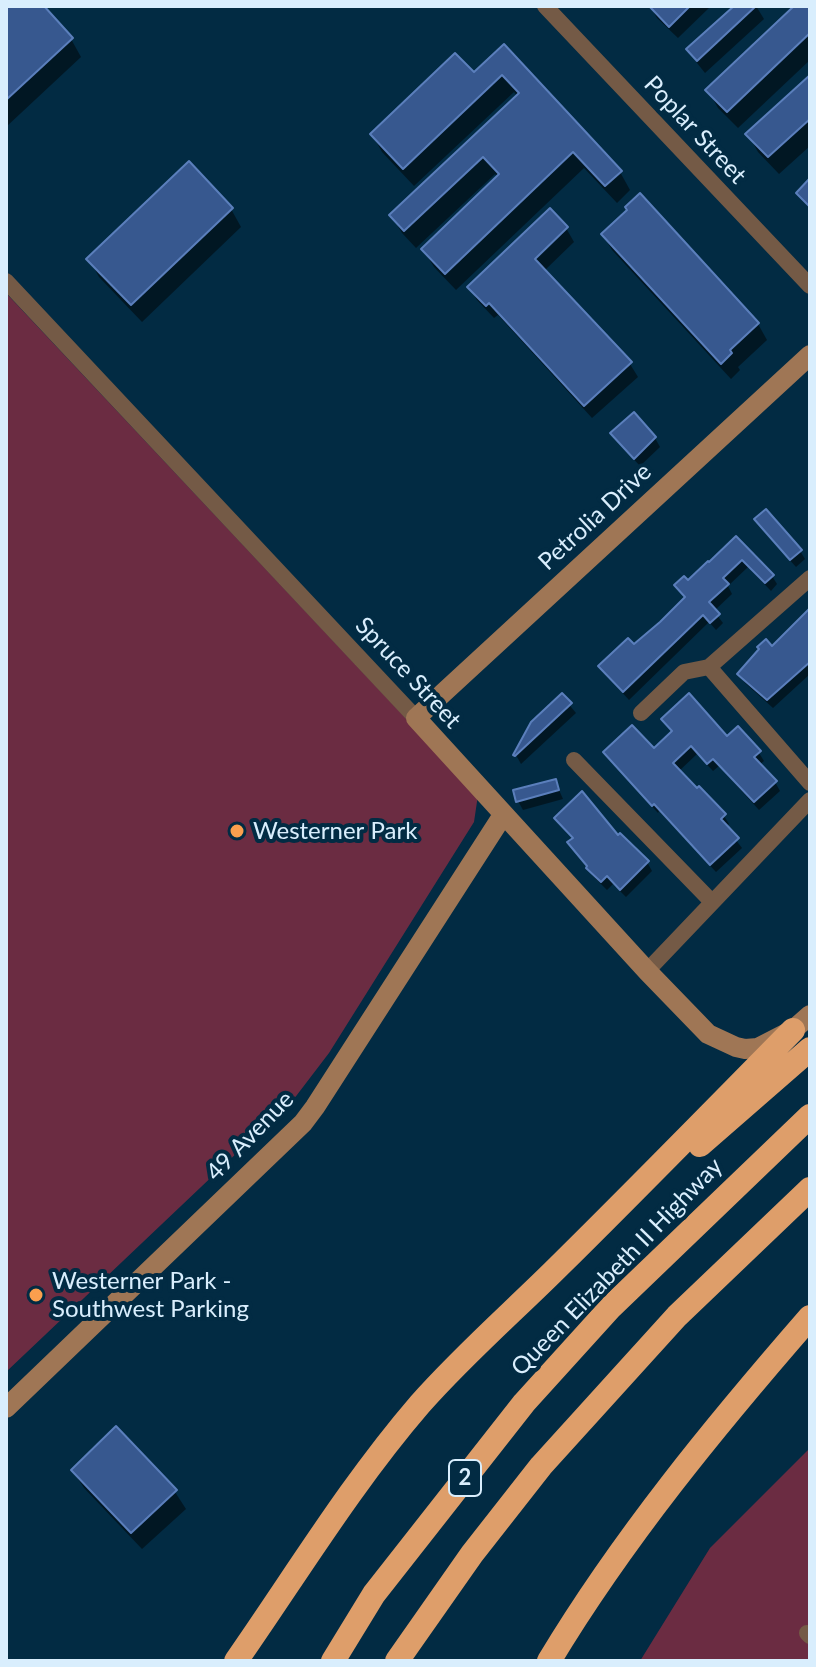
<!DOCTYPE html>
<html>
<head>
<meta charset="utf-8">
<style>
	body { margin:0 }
	#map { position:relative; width:816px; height:1667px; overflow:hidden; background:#022b43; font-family:Lato,sans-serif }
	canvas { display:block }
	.frame { position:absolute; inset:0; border:8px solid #d9eefd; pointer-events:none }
</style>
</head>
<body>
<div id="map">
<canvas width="816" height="1667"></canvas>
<div class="frame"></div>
</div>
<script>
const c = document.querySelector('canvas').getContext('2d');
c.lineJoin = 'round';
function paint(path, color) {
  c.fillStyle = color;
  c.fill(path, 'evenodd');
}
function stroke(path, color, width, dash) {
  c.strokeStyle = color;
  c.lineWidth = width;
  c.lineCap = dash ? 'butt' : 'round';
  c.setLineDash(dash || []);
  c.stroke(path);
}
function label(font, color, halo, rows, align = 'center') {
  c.font = font + ' Lato,sans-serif';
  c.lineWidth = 8;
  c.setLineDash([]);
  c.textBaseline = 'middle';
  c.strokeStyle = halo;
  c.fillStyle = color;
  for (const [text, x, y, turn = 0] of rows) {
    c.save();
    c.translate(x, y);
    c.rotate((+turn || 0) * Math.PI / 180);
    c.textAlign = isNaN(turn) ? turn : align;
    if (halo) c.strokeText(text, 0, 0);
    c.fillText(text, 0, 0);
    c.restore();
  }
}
const green = new Path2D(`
	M6,293L478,795L474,822L329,1053L287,1108L240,1150L6,1372Z
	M810,1448V1661H640L710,1548Z`);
const shadow = new Path2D(`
	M6,6H41L71,39L81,57L6,127Z
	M650,6H711L678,38L657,18Z
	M737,6H756L764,19L705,73L697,63L689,50Z
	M797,6H810V60L738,128L718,108L708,90Z
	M504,47L620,172L630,190L617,203L584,168L456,290L434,267L423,249L499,178L495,174L416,248L402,233L392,216L518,97L514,92L414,186L382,152L372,134L474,75Z
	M810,78V146L779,174L758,152L748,134Z
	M640,196L758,324L767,340L738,367L740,370L731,379L612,250L603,235L629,211Z
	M231,209L241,227L142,322L99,277L89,259Z
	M566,228L574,242L544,271L630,364L638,377L592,418L498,315L494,318L477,300L469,287Z
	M613,433L655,438L660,447L640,466L617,441Z
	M757,520L800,551L805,559L796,567L761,528Z
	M736,539L772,576L777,584L771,591L748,567L728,586L732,594L714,611L723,623L716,630L709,622L629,700L606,675L601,667L634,647L686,599L677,586L688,582Z
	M810,612V674L773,708L745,683L740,675L772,649Z
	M562,696L576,713L521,764L516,755Z
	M664,720L727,738L759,753L764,761L759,765L775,782L780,791L759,810L719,766L713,771L697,754L678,772L724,816L729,824L726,827L742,848L716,872L659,811L658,813L611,761L606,753L654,751L673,733Z
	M555,781L563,799L523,810L518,801Z
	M557,818L618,838L647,862L652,871L626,897L613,884L607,890L593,876L575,851L570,843L574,840L561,826Z
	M73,1471L175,1492L186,1509L142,1549L84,1488Z`);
const building = new Path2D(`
	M6,6H44L73,38L6,100Z
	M649,6H690L669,27Z
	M734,6H756L697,61L686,49Z
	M794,6H810V33L727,112L705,90Z
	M504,44L622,171L605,186L573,152L445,274L421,249L499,174L483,157L404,231L389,215L519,93L502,75L403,169L370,134L455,53L474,72Z
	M810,75V119L768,157L745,134Z
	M189,161L233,208L131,305L86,259Z
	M810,178V207L796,193Z
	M640,193L759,323L730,350L732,353L721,364L601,234L627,210L625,207Z
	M550,208L568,227L535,259L632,362L584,406L489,303L486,306L467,287Z
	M634,412L656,437L634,459L610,433Z
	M766,509L802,550L790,560L754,519Z
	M736,536L774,575L765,583L742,560L723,578L729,584L709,602L720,614L710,623L703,615L623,692L598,666L628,638L634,644L660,622L685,597L674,585L684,576L688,580L708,561L709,562Z
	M810,608V662L767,700L737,674L759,649L757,647L766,639L772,646Z
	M562,693L572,703L515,756L513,755L531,722Z
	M689,693L727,736L738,726L761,751L754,757L777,781L754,802L713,759L707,764L691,746L673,763L697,788L699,786L726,814L721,819L739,838L710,865L654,804L652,806L603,752L632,725L654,748L672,731L661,719Z
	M556,779L559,790L516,802L513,790Z
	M582,791L618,835L620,833L649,861L620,890L607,876L601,882L586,868L587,866L567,842L573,838L554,818Z
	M116,1426L177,1490L131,1533L71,1470Z`);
const street = new Path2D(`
	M545,6L810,286
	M6,281L416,718
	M709,667L810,783
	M641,713L684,672L709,667L810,578
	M574,760L712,902
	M647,971L810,800
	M807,1633L810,1636`);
const secondary = new Path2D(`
	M810,355L416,718L647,971L708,1034L736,1047L745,1049L758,1048L793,1030L810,1015
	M6,1408L303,1123L315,1107L503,815`);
const highway = new Path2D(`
	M700,1145L810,1049
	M236,1661C296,1575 351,1484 420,1404C464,1354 515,1310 562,1263C640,1186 716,1108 793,1030
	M333,1661L374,1594L524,1403L611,1307L810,1116
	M397,1661L472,1554L541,1466L677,1316L810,1189
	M549,1661C623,1538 716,1425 810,1317`);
const markers = [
	[237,831,8,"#fa9f4e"],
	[36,1295,8,"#fa9f4e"]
];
const shields = [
	[465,1478,32]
];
const shieldNames = [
	["2",465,1478]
];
const streetNames = [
	["Poplar Street",695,130,47],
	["Petrolia Drive",595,517,-43],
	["Spruce Street",408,673,47],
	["49 Avenue",250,1136,-46],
	["Queen Elizabeth II Highway",617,1267,-46]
];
const poiNames = [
	["Westerner Park",253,831],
	["Westerner Park -",52,1281],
	["Southwest Parking",52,1309]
];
paint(green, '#6b2c42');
paint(shadow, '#0007');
paint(building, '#37588f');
stroke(building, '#5b7fbc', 2);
stroke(street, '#745a46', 16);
stroke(secondary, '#9f7655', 20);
stroke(highway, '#de9e6a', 24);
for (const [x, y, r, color] of markers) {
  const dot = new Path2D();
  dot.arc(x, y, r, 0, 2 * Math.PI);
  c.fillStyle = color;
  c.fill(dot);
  stroke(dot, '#022b43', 3);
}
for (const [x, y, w] of shields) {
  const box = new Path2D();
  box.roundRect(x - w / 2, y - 18, w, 36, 6);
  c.fillStyle = '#022b43';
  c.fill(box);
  stroke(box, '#d9eefd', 2);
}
label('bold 22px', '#d9eefd', null, shieldNames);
label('24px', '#d9eefd', '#022b43', streetNames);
label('24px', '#d9eefd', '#022b43', poiNames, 'left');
</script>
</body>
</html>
